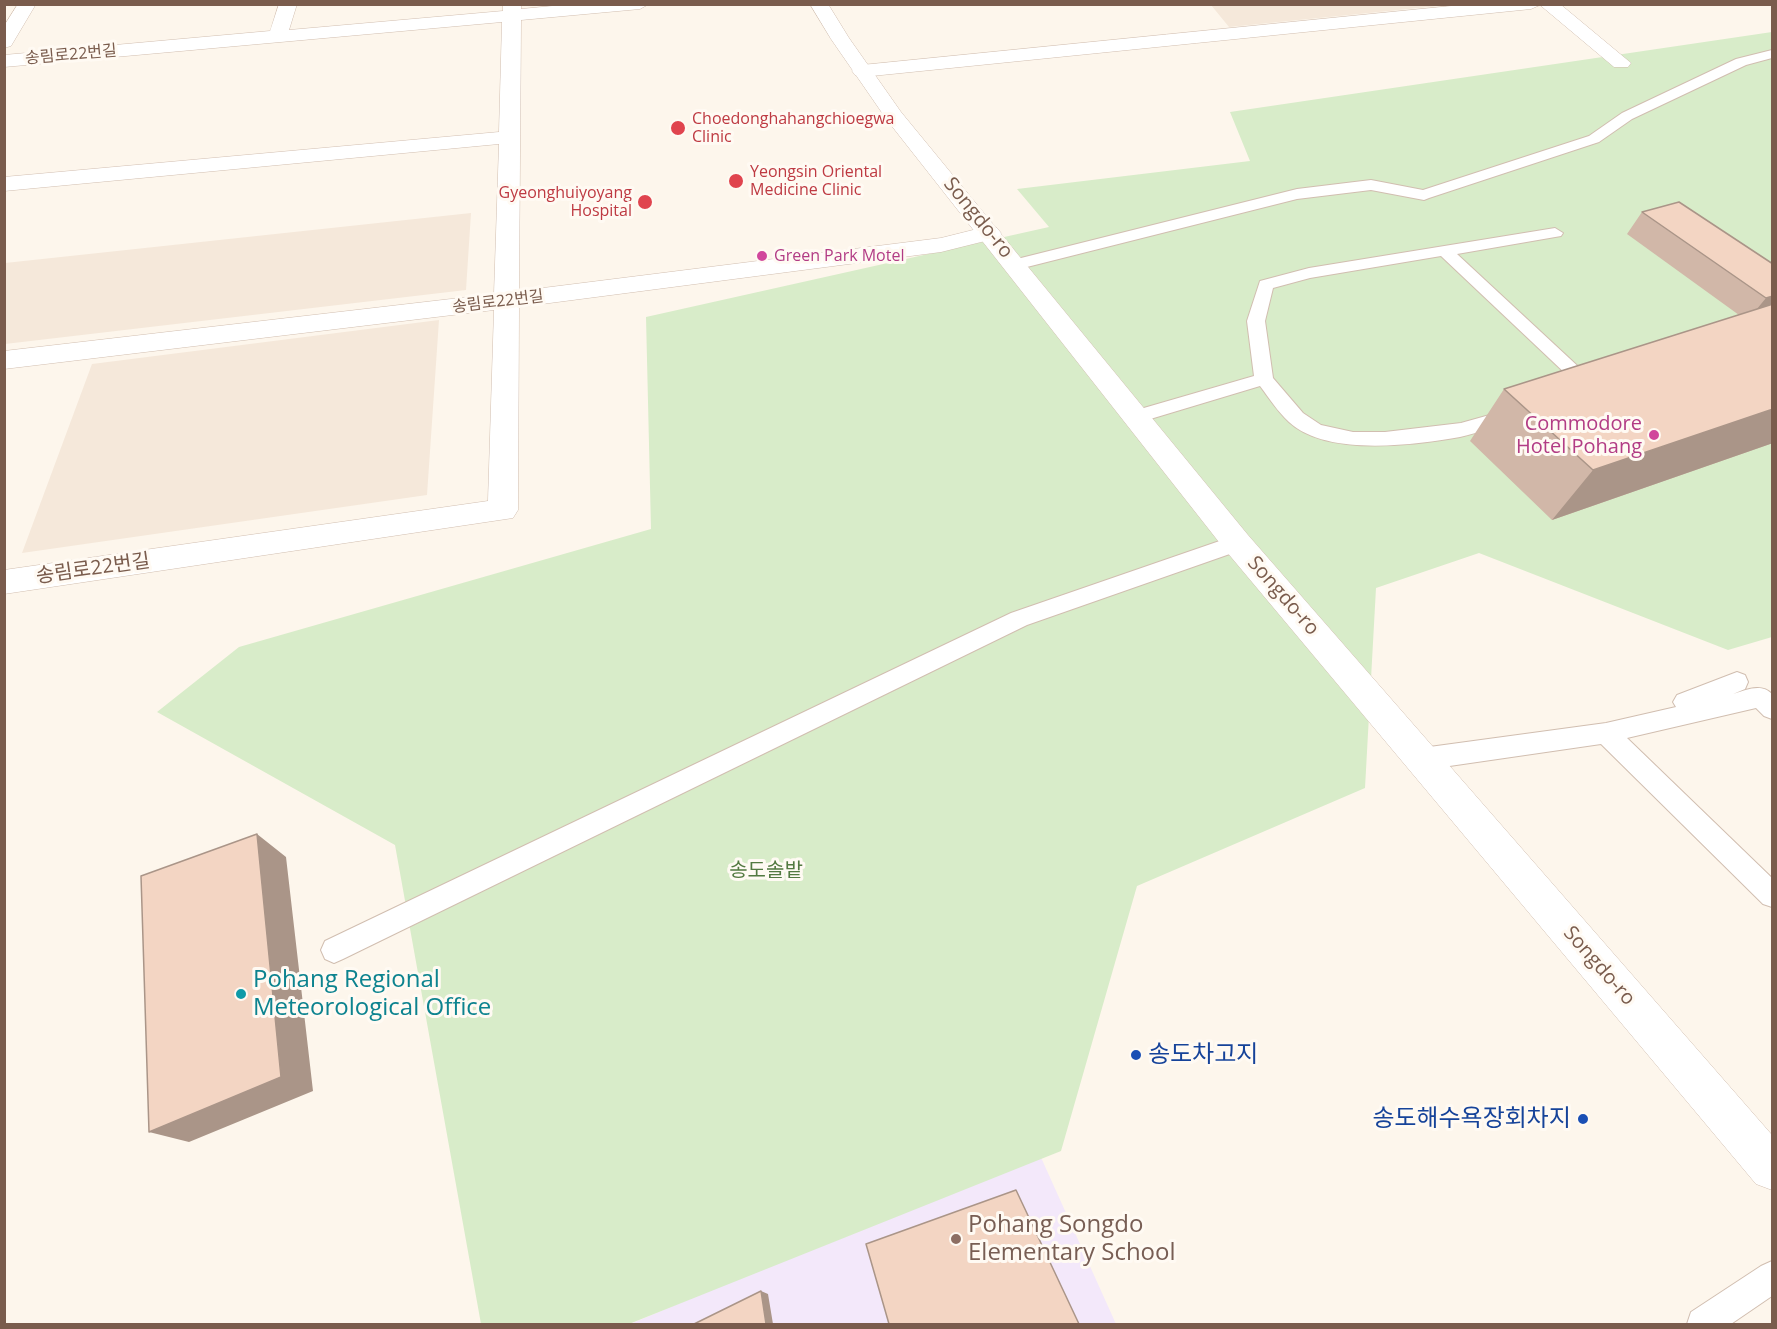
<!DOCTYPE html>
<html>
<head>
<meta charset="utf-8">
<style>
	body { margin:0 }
	#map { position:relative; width:1777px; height:1329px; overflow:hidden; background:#fdf6ec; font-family:"Open Sans",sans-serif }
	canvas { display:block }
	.frame { position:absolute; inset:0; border:6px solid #7a5c4d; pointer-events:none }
</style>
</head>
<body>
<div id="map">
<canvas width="1777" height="1329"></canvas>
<div class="frame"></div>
</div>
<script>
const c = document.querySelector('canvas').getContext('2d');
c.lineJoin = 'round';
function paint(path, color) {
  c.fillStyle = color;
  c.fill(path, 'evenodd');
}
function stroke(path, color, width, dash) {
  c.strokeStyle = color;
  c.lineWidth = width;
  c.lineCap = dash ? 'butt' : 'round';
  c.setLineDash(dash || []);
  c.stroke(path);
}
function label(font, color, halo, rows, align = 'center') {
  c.font = font + ' "Open Sans","Noto Sans KR",sans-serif';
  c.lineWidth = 6;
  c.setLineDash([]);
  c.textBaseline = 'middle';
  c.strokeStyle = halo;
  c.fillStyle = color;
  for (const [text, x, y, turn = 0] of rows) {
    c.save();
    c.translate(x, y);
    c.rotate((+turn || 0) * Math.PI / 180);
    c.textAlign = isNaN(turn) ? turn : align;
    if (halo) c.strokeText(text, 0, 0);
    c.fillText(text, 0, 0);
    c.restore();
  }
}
const residential = new Path2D(`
	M1211,5H1448L1229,27Z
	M471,213L466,290L5,344V263Z
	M439,320L427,495L22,553L92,364Z`);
const education = new Path2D(`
	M1039,1153L1116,1324H630Z`);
const green = new Path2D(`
	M1772,32V637L1728,650L1479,553L1376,588L1365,788L1137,886L1061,1151L629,1324H481L395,845L157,712L239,647L651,529L646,317L1049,227L1017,189L1250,161L1230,112Z`);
const service = new Path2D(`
	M1772,50V58L1746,65L1632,119L1599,142L1429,198L1424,200L1371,190L1297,199L1015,270L1007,265L1009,261L1297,189L1371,180L1423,190L1589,136L1622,113L1736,59Z
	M1555,228L1563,233L1561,236L1457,254L1597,384L1600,388L1597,392L1591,394L1585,392L1441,256L1310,278L1273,288L1265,321L1273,378L1303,413L1321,425L1353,432H1385L1461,423L1511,409L1518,410L1520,415L1518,420C1499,425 1479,433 1460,437C1414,445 1327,457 1289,422C1278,412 1269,398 1260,386L1137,423L1130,422L1128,417L1130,412L1254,376L1247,321L1260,281L1309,268Z
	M1237,535L1244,537L1247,543L1244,549L1027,625L343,959L334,963L325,959L321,950L325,941L1011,613Z
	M1737,672L1745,675L1748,682L1745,689L1733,694C1747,690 1761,683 1772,694V719L1764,716L1756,708L1627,738L1772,878V907L1763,904L1601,744L1422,770L1414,766L1410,759L1414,752L1422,748L1606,723L1676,707L1673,702L1677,695Z
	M1772,1261V1296L1731,1324H1687L1691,1312L1761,1266Z`);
const minor = new Path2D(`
	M18,4H36L11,46L4,48V26Z
	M279,4H297L289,30L503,11V4H521V9L573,4H649L640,9L521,20L519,291L941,238L989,226L997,228L1001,233L997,238L941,252L519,307L518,510L513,518L4,594V570L488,501L494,310L4,369V351L494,294L499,144L4,191V177L499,132L502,22L4,67V55L270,31Z
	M1471,4H1560L1631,63L1628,67H1614L1540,5L1531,9L862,77L855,75L852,71L855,67L862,65Z`);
const tertiary = new Path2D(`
	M810,4H828L849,38L901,112L1248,535L1772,1135V1190L1756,1184L1226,551L887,120L831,39Z`);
const wall = new Path2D(`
	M1642,212L1773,264V443L1552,520L1470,441L1504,389L1739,315L1627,234Z`);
const shadedWall = new Path2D(`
	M1773,296V313L1747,321L1766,298Z
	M1773,409V443L1552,520L1593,470Z
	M257,834L286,857L313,1091L189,1142L149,1132Z
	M761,1291L768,1294L773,1324H766Z`);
const building = new Path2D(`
	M1679,202L1773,264V296L1766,298L1642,212Z
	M1773,304V409L1593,470L1504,389Z
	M257,834L281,1077L149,1132L141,876Z
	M1016,1190L1079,1324H889L866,1244Z
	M761,1291L766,1324H694Z`);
const markers = [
	[678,128,8,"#e0444e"],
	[736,181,8,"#e0444e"],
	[645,202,8,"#e0444e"],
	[762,256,6,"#d1479c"],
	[1654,435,6,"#d1479c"],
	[241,994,6,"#0f9aa8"],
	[1136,1055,6,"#1a4fb4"],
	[1583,1119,6,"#1a4fb4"],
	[956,1239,6,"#8d6e63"]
];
const farStreetnames = [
	["송림로22번길",71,55,-5],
	["송림로22번길",498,302,-7]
];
const farHealthnames = [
	["Choedonghahangchioegwa",692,119],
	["Clinic",692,137],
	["Yeongsin Oriental",750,172],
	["Medicine Clinic",750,190],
	["Gyeonghuiyoyang",632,193,"right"],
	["Hospital",632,211,"right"]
];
const farHotelnames = [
	["Green Park Motel",774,256]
];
const streetNames = [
	["Songdo-ro",978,218,51],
	["송림로22번길",93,569,-8],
	["Songdo-ro",1283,596,49],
	["Songdo-ro",1599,966,49]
];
const hotelNames = [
	["Commodore",1642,424],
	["Hotel Pohang",1642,447]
];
const parkNames = [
	["송도솔밭",766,871]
];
const nearCulturenames = [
	["Pohang Regional",253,980],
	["Meteorological Office",253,1008]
];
const nearTransitnames = [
	["송도차고지",1148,1055],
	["송도해수욕장회차지",1571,1119,"right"]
];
const nearEducationnames = [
	["Pohang Songdo",968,1225],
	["Elementary School",968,1253]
];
paint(residential, '#f5e8da');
paint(education, '#f3e8fa');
paint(green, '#d8ecc9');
stroke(service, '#d1beb0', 2);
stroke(minor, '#d1beb0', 1);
stroke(tertiary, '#d1beb0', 1);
paint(service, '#fff');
paint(minor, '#fff');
paint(tertiary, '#fff');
paint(wall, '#d1b7a8');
paint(shadedWall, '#aa9588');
paint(building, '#f3d5c3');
stroke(building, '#aa9588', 1.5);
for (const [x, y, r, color] of markers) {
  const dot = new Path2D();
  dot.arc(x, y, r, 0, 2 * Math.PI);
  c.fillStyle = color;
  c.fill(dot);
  stroke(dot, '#fffaf3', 2);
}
label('16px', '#7a5c4d', '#fffaf3', farStreetnames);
label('16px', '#be3a42', '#fffaf3', farHealthnames, 'left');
label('16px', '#b23c85', '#fffaf3', farHotelnames, 'left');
label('20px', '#7a5c4d', '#fffaf3', streetNames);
label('20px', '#b23c85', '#fffaf3', hotelNames, 'right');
label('20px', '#537a41', '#fffaf3', parkNames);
label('24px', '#0d838f', '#fffaf3', nearCulturenames, 'left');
label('24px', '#164399', '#fffaf3', nearTransitnames, 'left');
label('24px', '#785e54', '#fffaf3', nearEducationnames, 'left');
</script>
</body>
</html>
